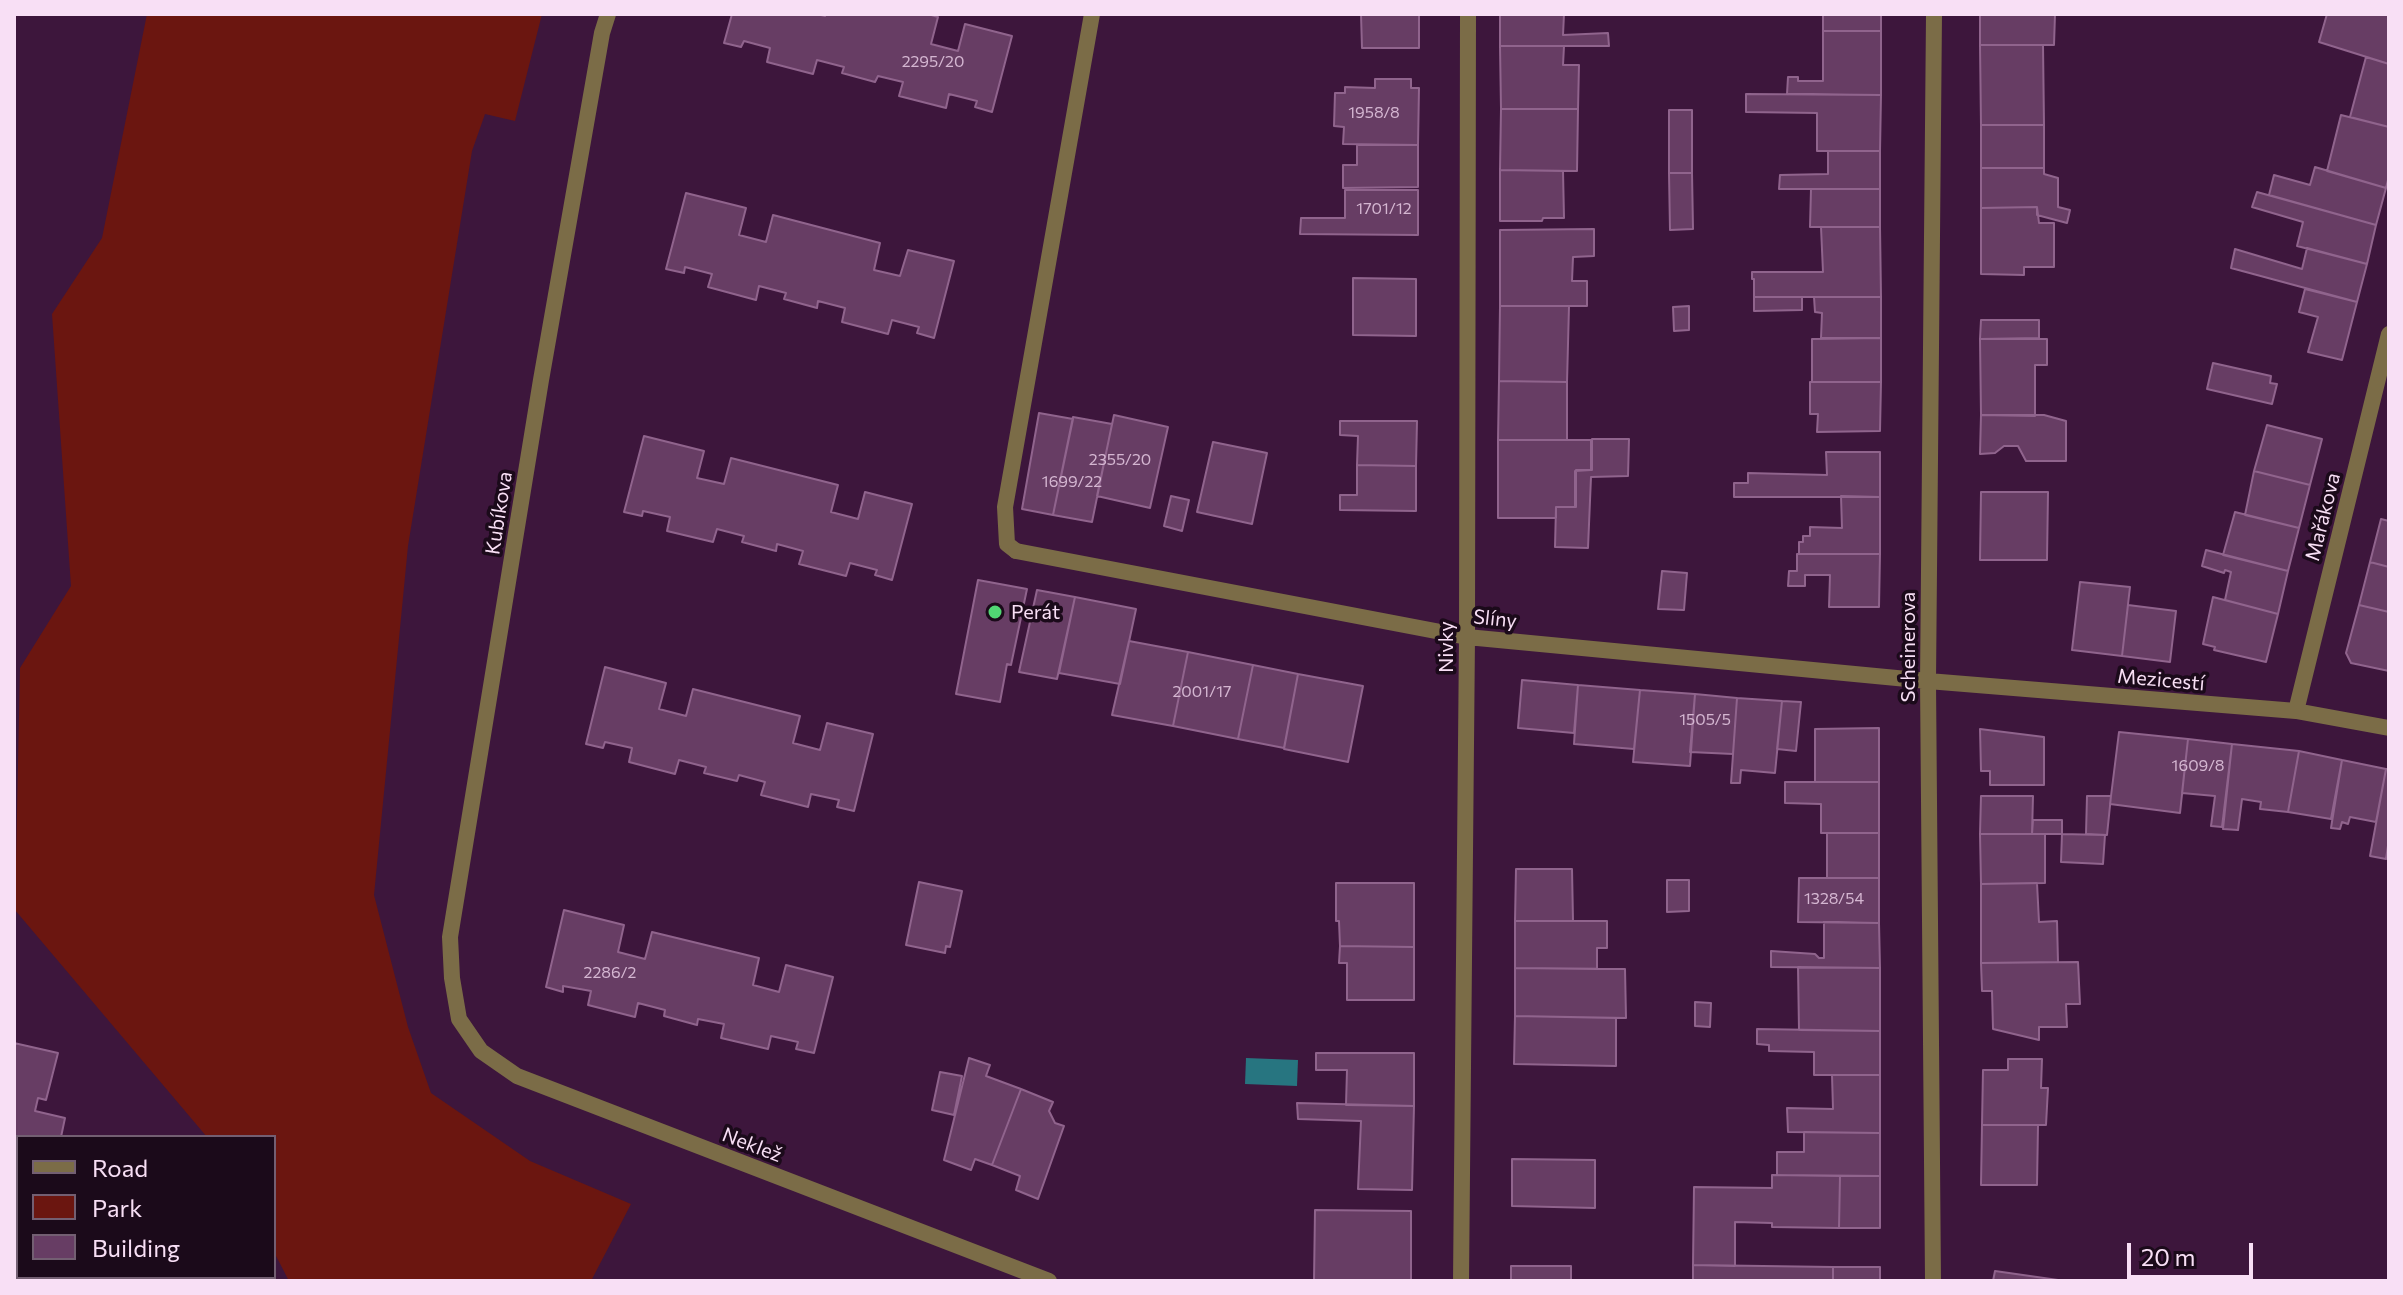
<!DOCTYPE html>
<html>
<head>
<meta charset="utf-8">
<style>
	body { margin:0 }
	#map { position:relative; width:2403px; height:1295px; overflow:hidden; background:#3d163c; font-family:Commissioner,sans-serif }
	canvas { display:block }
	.frame { position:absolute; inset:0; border:16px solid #f8dff5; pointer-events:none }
	.legend { position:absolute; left:16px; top:1135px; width:260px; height:144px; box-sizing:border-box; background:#1b0a1a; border:2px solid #735f72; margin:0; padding:10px 14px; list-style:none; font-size:24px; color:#f8dff5 }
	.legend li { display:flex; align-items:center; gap:16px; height:40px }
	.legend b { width:40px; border:2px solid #735f72 }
	.scale { position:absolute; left:2127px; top:1243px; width:126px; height:36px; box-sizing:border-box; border:4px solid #f8dff5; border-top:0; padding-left:10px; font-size:24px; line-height:28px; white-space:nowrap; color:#f8dff5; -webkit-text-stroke:6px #1b0a1a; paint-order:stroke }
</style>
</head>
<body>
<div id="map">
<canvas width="2403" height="1295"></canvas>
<div class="frame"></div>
<ul class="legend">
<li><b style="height:10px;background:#7b6c47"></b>Road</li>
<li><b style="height:22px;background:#6b1610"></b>Park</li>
<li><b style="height:22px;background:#673d64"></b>Building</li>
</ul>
<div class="scale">20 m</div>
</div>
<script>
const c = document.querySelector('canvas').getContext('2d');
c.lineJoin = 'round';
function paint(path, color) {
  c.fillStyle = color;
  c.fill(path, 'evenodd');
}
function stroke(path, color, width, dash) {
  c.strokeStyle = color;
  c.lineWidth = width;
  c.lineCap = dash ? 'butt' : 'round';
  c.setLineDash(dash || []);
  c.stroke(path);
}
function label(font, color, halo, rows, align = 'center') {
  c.font = font + ' Commissioner,sans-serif';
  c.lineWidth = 7;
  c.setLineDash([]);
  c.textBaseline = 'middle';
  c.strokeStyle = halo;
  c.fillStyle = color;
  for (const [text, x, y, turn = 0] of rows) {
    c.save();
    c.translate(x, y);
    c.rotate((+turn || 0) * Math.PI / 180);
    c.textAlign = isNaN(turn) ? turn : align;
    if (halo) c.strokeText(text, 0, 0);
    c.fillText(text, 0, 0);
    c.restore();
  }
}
const green = new Path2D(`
	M147,14H542L515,121L485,114L472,151L408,546L374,895L408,1027L431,1093L530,1161L631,1204L591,1281H289L274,1252V1137H207L15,910L20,668L71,586L52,314L102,238Z`);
const water = new Path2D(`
	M1246,1058L1298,1060L1297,1086L1245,1084Z`);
const building = new Path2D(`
	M732,14H817L825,16L826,14H928L938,17L931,44L958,51L965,24L1012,36L992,112L975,107L977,101L949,94L946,108L899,96L903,82L878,76L875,82L842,73L844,67L817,60L813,74L767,62L770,48L744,41L741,47L724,43Z
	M1361,14H1419V48H1362Z
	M1500,14H1564L1563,35L1608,33L1609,46H1500Z
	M1823,14H1881V31H1823Z
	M1980,14H2055L2054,45H1980Z
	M2327,14H2389V64L2319,42Z
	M1823,31H1881V95L1787,94L1788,77H1798V81H1823Z
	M1980,45H2043L2044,125H1981Z
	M1500,46H1564L1563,65H1579L1578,109H1501Z
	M2366,57L2389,64V127L2350,117Z
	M1375,79H1411V88H1419L1418,145L1343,144L1344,127L1334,126L1335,93H1345V87L1375,88Z
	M1746,94L1881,95L1880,151H1817V113L1746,112Z
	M1501,109H1578L1577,171L1500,170Z
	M1669,110H1692V173H1669Z
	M2341,115L2389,127V176L2386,188L2327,171Z
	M1981,125H2044V168H1981Z
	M1357,145H1418V187L1343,188V165H1357Z
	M1828,151H1880V189H1779L1780,175L1828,174Z
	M2315,167L2386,188L2376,225L2269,195L2274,175L2310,185Z
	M1981,168H2044V174L2058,178V207L2070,210L2067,223L2037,215V207L1981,208Z
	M1500,170L1563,171L1564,218H1543L1542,221H1500Z
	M1669,173H1692L1693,229L1670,230Z
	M1811,189H1880V227H1810Z
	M1345,190H1418V235L1300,234L1301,218H1345Z
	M2257,192L2376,225L2367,264L2297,246L2303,222L2252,207Z
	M686,193L746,208L739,235L766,242L773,215L880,243L874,270L900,276L908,250L954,261L934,338L917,333L919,327L892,320L888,334L842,322L845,308L818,301L817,308L784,299L786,293L759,286L756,300L708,287L712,274L685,267L684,273L666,269Z
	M2037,207L2039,223H2054V267H2024V275L1981,274V208Z
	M1821,227H1880L1881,297H1754V279H1752V272H1823Z
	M1594,229V256L1573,257L1572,281H1587V306H1500V230Z
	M2307,248L2367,264L2357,302L2231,268L2235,249L2302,269Z
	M1353,278L1416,279V336L1353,335Z
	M2305,289L2357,302L2342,360L2308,352L2318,317L2299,312Z
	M1754,297H1802V310L1754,311Z
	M1814,297H1881V338H1821L1822,313L1815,312Z
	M1500,306H1569L1567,382L1499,381Z
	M1689,306V330L1674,331L1673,307Z
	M1981,320H2039V338L1980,339Z
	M1881,338V382H1812V339Z
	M1980,339H2047V365H2035V416L1981,415Z
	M2213,363L2271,376L2270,383L2277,384L2272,404L2207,389Z
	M1499,381L1567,382V440H1498Z
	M1810,382H1881L1880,431L1817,432L1818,414H1810Z
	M1039,413L1073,419L1053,515L1022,509Z
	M1114,415L1168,427L1150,508L1097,496Z
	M1981,415H2044L2066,421V461H2026L2018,446H2004L1995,453L1980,454Z
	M1073,417L1112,424L1092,522L1053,515Z
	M1340,421H1417L1416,466L1357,465L1358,436L1340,435Z
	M2267,425L2322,439L2310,485L2254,471Z
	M644,436L704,451L697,478L724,484L731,458L838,485L831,512L858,519L865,492L912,504L892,580L875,575L877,570L850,563L846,576L799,564L803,551L777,544L776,551L742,542L744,536L717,529L713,542L667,531L670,517L643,511L642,516L624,512Z
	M1592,439H1629L1628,476L1591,477L1588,548L1555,547L1556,507H1576V470H1592Z
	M1498,440H1591V470L1575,471V507H1556V518H1498Z
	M1213,442L1267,453L1252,524L1197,512Z
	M1826,452H1880V497H1734V483H1748V473L1827,475Z
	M1357,465L1416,466V511L1340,510V495H1357Z
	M2254,471L2310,485L2299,528L2245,515Z
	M1981,492H2048L2047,560H1980Z
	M1171,496L1189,500L1182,531L1164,526Z
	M1841,496L1880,497V554H1799V542H1803V536H1810V527L1842,528Z
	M2235,512L2299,528L2288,571L2223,555Z
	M2381,519L2389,521V567L2370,562Z
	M2206,550L2288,571L2278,614L2225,600L2231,572L2225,570L2224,573L2202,566Z
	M1797,554H1880L1879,607H1829L1830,575H1805V586H1788L1789,571H1797Z
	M2370,562L2389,567V612L2359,605Z
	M1662,571L1687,573L1684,610L1658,609Z
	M978,580L1027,589L1011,665L1007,664L1000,702L956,694Z
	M2080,582L2130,587L2122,656L2072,650Z
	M1037,590L1075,597L1057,679L1019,672Z
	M1075,597L1136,609L1120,684L1059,673Z
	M2213,597L2278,614L2266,662L2214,650L2215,647L2203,644Z
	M2128,605L2176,611L2170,662L2122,656Z
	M2359,605L2389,612V671L2351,663L2346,653Z
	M1129,641L1188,652L1173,726L1112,715Z
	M1188,652L1253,665L1238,739L1173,726Z
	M1253,665L1298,674L1284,748L1238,739Z
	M605,667L666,683L659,709L686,716L693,689L800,716L793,743L820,750L827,723L873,734L854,811L837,807L839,800L811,794L808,807L761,795L765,782L739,775L737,781L704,773L706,767L679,760L675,774L629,762L632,748L605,742L603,748L586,744Z
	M1298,674L1363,686L1348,762L1284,749Z
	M1522,680L1578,685L1574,733L1518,728Z
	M1578,685L1640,690L1634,749L1574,744Z
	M1640,690L1695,694L1690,766L1633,762Z
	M1695,694L1737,698L1733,754L1690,752Z
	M1737,698L1782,701L1775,773L1741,770L1740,783H1731Z
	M1782,701L1801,702L1796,751L1777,749Z
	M1879,728V782H1815V729Z
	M1980,729L2044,737V785H1990V771H1981Z
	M2119,732L2188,739L2180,813L2110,804Z
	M2188,739L2232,744L2222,827L2211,826L2215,796L2182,793Z
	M2232,744L2299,751L2288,812L2260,809L2261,802L2242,799L2238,830L2223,829Z
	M2299,751L2342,760L2331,819L2288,812Z
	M2342,760L2386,769L2376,822L2350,817L2348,824L2342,822L2340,829L2331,828Z
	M2386,769H2389V839L2386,859L2370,856Z
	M1785,782H1879V833H1821V804L1785,803Z
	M1981,796H2033L2032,834H1980Z
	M2087,796H2111L2107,835L2086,834Z
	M2033,820H2062V834H2032Z
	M1827,833H1879V878H1827Z
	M1980,834H2045V883L1981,884Z
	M2062,834L2105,835L2103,864L2061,862Z
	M1516,869H1572L1573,921H1515Z
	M1799,878H1879V923L1798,922Z
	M1667,880H1689V911L1667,912Z
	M919,882L962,891L950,947L946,946L945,953L906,945Z
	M1336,883H1414V947L1340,946L1339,921H1336Z
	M2037,883L2039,922L2057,921L2058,962L1981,963V884Z
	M564,910L624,925L618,952L645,959L652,932L759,958L753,985L779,992L786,965L833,977L814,1053L796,1049L798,1042L771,1036L768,1049L721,1038L724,1024L698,1019L697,1025L664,1016L665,1010L638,1003L635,1017L588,1005L591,991L563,986V992L546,987Z
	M1515,921H1607V948H1597V969L1515,968Z
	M1824,922L1879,923L1880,968L1771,967V951L1815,954L1819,958H1824Z
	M1340,946L1414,947V1000H1347V963H1339Z
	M2078,962L2080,1004H2066L2067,1027H2039V1040L1993,1029L1992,991H1982L1981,963Z
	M1798,967L1880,968V1031L1799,1030Z
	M1515,968L1625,969L1626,1018L1515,1016Z
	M1695,1002L1711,1003L1710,1027L1695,1026Z
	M1515,1016L1616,1018V1066L1514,1064Z
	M1757,1029L1880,1031V1075H1814V1052L1769,1051V1045L1757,1044Z
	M14,1043L58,1053L46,1100L38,1098L35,1111L65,1118L61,1137H18V1156L14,1155Z
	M1316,1053H1414V1106L1346,1105L1347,1070H1316Z
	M969,1058L990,1065L986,1076L1021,1089L992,1165L975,1159L971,1170L944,1160Z
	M2008,1059H2042L2041,1088H2048L2046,1125H1982L1983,1070H2008Z
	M940,1072L962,1076L954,1115L932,1110Z
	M1832,1075H1880V1133L1788,1132L1787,1108L1833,1109Z
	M1021,1089L1053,1102L1049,1111L1055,1123L1064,1126L1038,1199L1016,1190L1020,1176L992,1165Z
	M1297,1103L1414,1106L1412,1190L1358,1189L1361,1121L1298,1119Z
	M1982,1125H2038L2037,1185H1981Z
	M1804,1132L1880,1133V1176L1777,1175V1152H1804Z
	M1512,1159L1595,1160V1208L1512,1206Z
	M1772,1175L1840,1176L1839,1228L1772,1227V1223L1735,1222V1266L1693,1265L1694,1187L1772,1188Z
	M1840,1176H1880V1228H1839Z
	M1315,1210L1411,1211V1281H1314Z
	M1693,1265L1833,1267V1281H1693Z
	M1511,1266H1571V1281H1511Z
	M1833,1267H1880V1281H1833Z
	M1995,1271L2058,1280V1281H1993Z`);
const lane = new Path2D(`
	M1016,551L1007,544L1005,507L1092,14`);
const street = new Path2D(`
	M608,14L602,33L541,380L450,937L452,978L459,1019L481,1051L517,1076L1049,1281
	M1016,551L1467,637L1928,681L2296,711L2389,728
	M2296,711L2389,334
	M1461,1281L1467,637L1468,14
	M1933,1281L1928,681L1934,14`);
const markers = [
	[995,612,8,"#51d674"]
];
const numberNames = [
	["2295/20",933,62],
	["1958/8",1374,113],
	["1701/12",1384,209],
	["2355/20",1120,460],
	["1699/22",1072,482],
	["2001/17",1202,692],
	["1505/5",1705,720],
	["1609/8",2198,766],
	["1328/54",1834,899],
	["2286/2",610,973]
];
const streetNames = [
	["Kubíkova",499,513,-81],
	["Mařákova",2323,517,-76],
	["Slíny",1495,619,6],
	["Nivky",1446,647,-90],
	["Scheinerova",1908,647,-90],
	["Mezicestí",2161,680,5],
	["Neklež",752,1145,21]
];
const poiNames = [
	["Perát",1011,612]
];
paint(green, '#6b1610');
paint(water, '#277580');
paint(building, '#673d64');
stroke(building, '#90648d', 2);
stroke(lane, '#7b6c47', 16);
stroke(street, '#7b6c47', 16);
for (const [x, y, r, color] of markers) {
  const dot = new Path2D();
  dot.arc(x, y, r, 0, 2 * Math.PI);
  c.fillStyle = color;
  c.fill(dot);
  stroke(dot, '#1b0a1a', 3);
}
label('16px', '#d4b6d1', null, numberNames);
label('20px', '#f8dff5', '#1b0a1a', streetNames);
label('20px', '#f8dff5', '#1b0a1a', poiNames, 'left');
</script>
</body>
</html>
